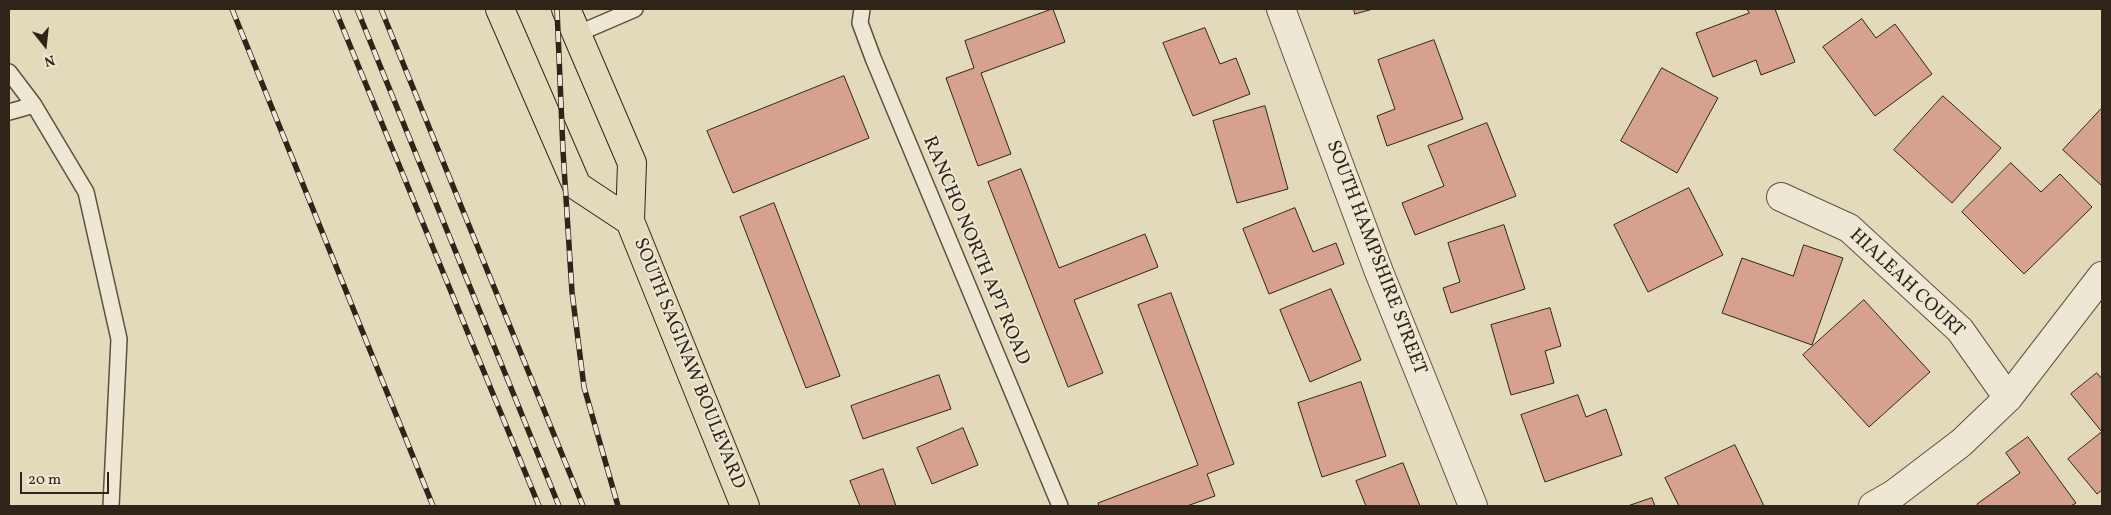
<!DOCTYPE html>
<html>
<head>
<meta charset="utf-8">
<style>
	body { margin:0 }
	#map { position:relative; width:2111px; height:515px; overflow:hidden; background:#e3dabb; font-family:Vollkorn,serif }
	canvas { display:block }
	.frame { position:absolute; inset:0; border:10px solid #2e2518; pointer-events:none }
	.north { position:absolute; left:20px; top:20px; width:50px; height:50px; -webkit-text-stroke:4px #ede7d3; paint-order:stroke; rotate:164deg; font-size:14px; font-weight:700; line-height:20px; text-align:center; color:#2e2518 }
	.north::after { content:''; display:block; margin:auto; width:18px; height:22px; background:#2e2518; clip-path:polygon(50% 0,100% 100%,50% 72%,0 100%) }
	.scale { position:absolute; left:20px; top:472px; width:89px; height:22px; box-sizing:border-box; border:2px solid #2e2518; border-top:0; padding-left:6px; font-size:15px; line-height:18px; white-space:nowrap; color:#2e2518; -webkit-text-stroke:4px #ede7d3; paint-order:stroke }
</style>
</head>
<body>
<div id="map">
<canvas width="2111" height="515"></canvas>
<div class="frame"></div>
<div class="north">N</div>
<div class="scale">20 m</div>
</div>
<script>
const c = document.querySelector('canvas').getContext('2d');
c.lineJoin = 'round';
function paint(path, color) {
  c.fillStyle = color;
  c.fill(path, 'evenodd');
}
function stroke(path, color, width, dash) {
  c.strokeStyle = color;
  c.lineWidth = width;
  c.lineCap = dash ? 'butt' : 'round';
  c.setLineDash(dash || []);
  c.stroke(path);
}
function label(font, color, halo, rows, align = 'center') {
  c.font = font + ' Vollkorn,serif';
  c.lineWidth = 4;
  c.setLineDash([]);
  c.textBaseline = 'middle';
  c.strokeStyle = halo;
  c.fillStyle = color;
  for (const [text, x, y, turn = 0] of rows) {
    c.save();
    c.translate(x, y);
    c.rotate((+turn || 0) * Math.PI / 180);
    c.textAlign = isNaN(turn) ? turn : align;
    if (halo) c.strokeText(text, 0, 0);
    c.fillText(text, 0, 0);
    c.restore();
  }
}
const building = new Path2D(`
	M1053,9L1065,42L981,73L1011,154L978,166L946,78L974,68L965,41Z
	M1354,9H1373L1355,14Z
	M1747,9H1775L1795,62L1761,75L1756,60L1713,77L1696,33L1749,13Z
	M1862,19L1876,38L1895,24L1932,74L1875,116L1823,47Z
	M1205,28L1220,64L1236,58L1250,94L1193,116L1163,43Z
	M1434,40L1463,119L1387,146L1377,116L1395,109L1378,60Z
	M1662,68L1718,98L1677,173L1621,141Z
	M844,76L869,138L733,193L707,131Z
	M1943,96L2001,148L1952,203L1894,150Z
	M1265,106L1288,189L1237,203L1213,121Z
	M2102,108V186L2063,150Z
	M1487,123L1516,196L1415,235L1402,203L1444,186L1428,146Z
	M2011,163L2041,192L2060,174L2092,207L2024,274L1962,212Z
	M1021,169L1059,268L1145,234L1158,267L1074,300L1103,373L1068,387L988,182Z
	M1689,188L1723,255L1648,292L1614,225Z
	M774,203L840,376L806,388L740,217Z
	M1295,208L1313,252L1336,243L1344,264L1269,294L1243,229Z
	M1504,225L1525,289L1451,313L1443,288L1460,282L1448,243Z
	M1804,245L1843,258L1812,345L1722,313L1742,258L1793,276Z
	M1331,289L1361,360L1310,382L1280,310Z
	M1171,293L1234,464L1207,474L1215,496L1187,506H1099L1098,503L1198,465L1138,305Z
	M1864,300L1930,372L1869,427L1803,355Z
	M1550,308L1561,346L1545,351L1554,383L1511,395L1491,325Z
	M2097,373L2102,379V432L2071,394Z
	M939,375L951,409L863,439L851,406Z
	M1361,382L1386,456L1322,477L1298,403Z
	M1578,395L1586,417L1606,409L1622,455L1545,482L1521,415Z
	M963,428L978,465L932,484L917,448Z
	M2102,432V490L2097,494L2068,459Z
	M2028,437L2076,503L2071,506H1978L1977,504L2020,473L2006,453Z
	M1735,445L1764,506H1679L1665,478Z
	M1403,463L1420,506H1366L1356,481Z
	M883,469L896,506H860L850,481Z
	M1652,498L1655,506H1628Z`);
const service = new Path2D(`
	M862,9L860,23L873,58L1060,506
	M577,34L635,9
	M9,72L34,105L86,192L119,339L111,506
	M9,112L34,105`);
const minor = new Path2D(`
	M1281,9L1379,272L1473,506
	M1781,197L1849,228L1960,330L2008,398
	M1873,506L1894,494L1961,443L2008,398L2102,276`);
const primary = new Path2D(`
	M500,9L577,186L630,221
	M566,9L632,163L630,221L745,506`);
const rail = new Path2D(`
	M232,9L433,506
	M335,9L539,506
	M357,9L559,506
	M381,9L583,506
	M557,9L563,151L572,292L584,387L618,506`);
const streetNames = [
	["RANCHO NORTH APT ROAD",975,251,67],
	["SOUTH HAMPSHIRE STREET",1375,258,69],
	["HIALEAH COURT",1906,284,43],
	["SOUTH SAGINAW BOULEVARD",688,364,68]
];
paint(building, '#d6a28f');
stroke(building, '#2e2518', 1);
stroke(service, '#5b5241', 18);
stroke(minor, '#5b5241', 30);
stroke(primary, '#2e2518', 30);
stroke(service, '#ede7d3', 15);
stroke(minor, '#ede7d3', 28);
stroke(primary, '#e3dabb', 28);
stroke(rail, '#2e2518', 5.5);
stroke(rail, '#ede7d3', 4, [11]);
label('19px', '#2e2518', '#ede7d3', streetNames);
</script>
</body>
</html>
